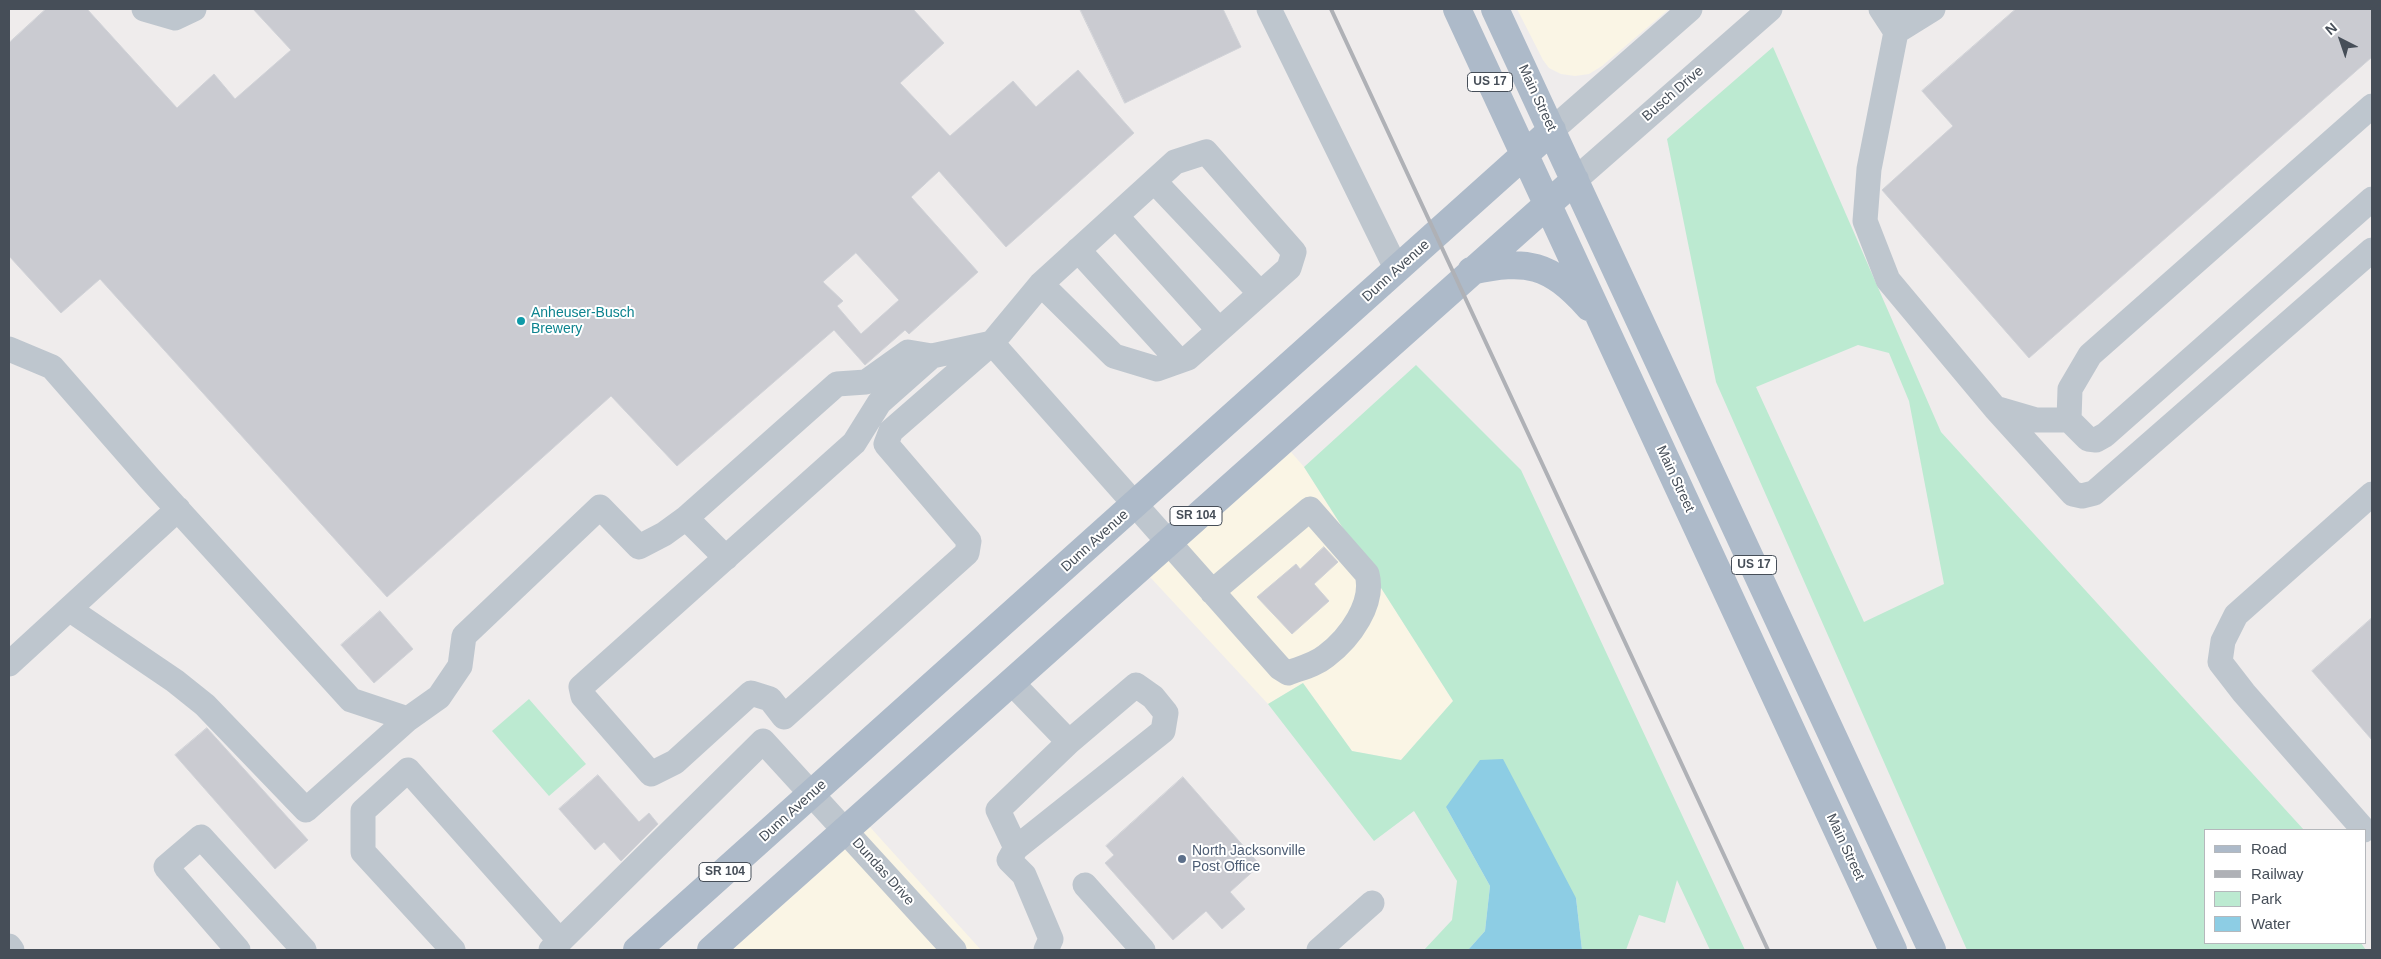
<!DOCTYPE html>
<html>
<head>
<meta charset="utf-8">
<style>
	body { margin:0 }
	#map { position:relative; width:2381px; height:959px; overflow:hidden; background:#efecec; font-family:Arial,sans-serif }
	canvas { display:block }
	.frame { position:absolute; inset:0; border:10px solid #464e58; pointer-events:none }
	.legend { position:absolute; left:2204px; top:829px; width:162px; height:115px; box-sizing:border-box; background:#fff; border:1px solid #b5b8bc; margin:0; padding:6px 9px; list-style:none; font-size:15px; color:#464e58 }
	.legend li { display:flex; align-items:center; gap:10px; height:25px }
	.legend b { width:25px; border:1px solid #b5b8bc }
	.north { position:absolute; left:2316px; top:15px; width:50px; height:50px; -webkit-text-stroke:4px #fff; paint-order:stroke; rotate:319deg; font-size:14px; font-weight:700; line-height:20px; text-align:center; color:#464e58 }
	.north::after { content:''; display:block; margin:auto; width:18px; height:22px; background:#464e58; clip-path:polygon(50% 0,100% 100%,50% 72%,0 100%) }
</style>
</head>
<body>
<div id="map">
<canvas width="2381" height="959"></canvas>
<div class="frame"></div>
<ul class="legend">
<li><b style="height:6px;background:#adbac9"></b>Road</li>
<li><b style="height:6px;background:#afb1b6"></b>Railway</li>
<li><b style="height:14px;background:#bcead1"></b>Park</li>
<li><b style="height:14px;background:#8dcde4"></b>Water</li>
</ul>
<div class="north">N</div>
</div>
<script>
const c = document.querySelector('canvas').getContext('2d');
c.lineJoin = 'round';
function paint(path, color) {
  c.fillStyle = color;
  c.fill(path, 'evenodd');
}
function stroke(path, color, width, dash) {
  c.strokeStyle = color;
  c.lineWidth = width;
  c.lineCap = dash ? 'butt' : 'round';
  c.setLineDash(dash || []);
  c.stroke(path);
}
function label(font, color, halo, rows, align = 'center') {
  c.font = font + ' Arial,sans-serif';
  c.lineWidth = 4;
  c.setLineDash([]);
  c.textBaseline = 'middle';
  c.strokeStyle = halo;
  c.fillStyle = color;
  for (const [text, x, y, turn = 0] of rows) {
    c.save();
    c.translate(x, y);
    c.rotate((+turn || 0) * Math.PI / 180);
    c.textAlign = isNaN(turn) ? turn : align;
    if (halo) c.strokeText(text, 0, 0);
    c.fillText(text, 0, 0);
    c.restore();
  }
}
const commercial = new Path2D(`
	M1517,9H1669L1602,66L1589,74L1575,76L1561,74L1549,68L1543,60Z
	M1291,452L1304,467L1453,701L1401,760L1352,751L1303,683L1268,704L1150,577Z
	M870,827L981,950H732Z`);
const green = new Path2D(`
	M1773,47L1941,432L2304,830H2205V943H2361L2366,950H1967L1716,382L1667,139ZM1858,345L1889,353L1909,401L1944,584L1864,622L1756,387Z
	M1416,365L1521,470L1745,950H1710L1677,880L1665,923L1639,915L1626,950H1582L1576,898L1446,807L1490,886L1485,931L1468,950H1424L1452,920L1457,881L1414,811L1374,841L1268,704L1303,683L1352,751L1401,760L1453,701L1304,467Z
	M529,699L586,764L549,796L492,731Z`);
const water = new Path2D(`
	M1503,759L1576,898L1582,950H1468L1485,931L1490,886L1446,807L1480,760Z`);
const building = new Path2D(`
	M46,9H87L177,108L214,74L235,99L291,50L253,9H913L944,43L900,83L950,136L1013,81L1036,107L1078,70L1134,133L1006,247L939,171L911,197L978,272L909,334L905,330L865,365L834,330L677,466L611,396L387,597L100,279L61,313L9,256V43ZM856,253L899,300L861,334L837,306L843,301L823,282Z
	M1080,9H1223L1241,47L1125,103Z
	M2016,9H2372V57L2029,358L1882,190L1953,126L1922,91Z
	M1324,547L1338,562L1314,584L1329,601L1292,634L1257,597L1296,564L1300,569Z
	M380,611L413,649L374,683L341,645Z
	M2372,618V740L2312,671Z
	M207,728L308,840L275,869L175,755Z
	M598,775L639,822L649,813L658,824L621,861L604,842L595,850L559,809Z
	M1183,777L1260,865L1230,892L1245,909L1222,929L1206,911L1173,940L1105,863L1114,855L1106,846Z`);
const minor = new Path2D(`
	M144,9L175,18L194,9
	M1269,9L1397,270
	M1881,9L1896,32L1933,9
	M1907,9L1896,32L1869,169L1865,221L1888,280L1995,408L2036,420H2069L2088,439L2096,440L2105,435L2372,199
	M1552,130L1690,9
	M1575,180L1770,9
	M1154,181L1260,293
	M1116,216L1219,330
	M1078,250L1179,361
	M1041,284L1114,356L1157,369L1188,358L1289,268L1294,252L1206,152L1175,162L1041,284L992,343L1280,668L1288,673C1301,668 1315,665 1326,656C1350,638 1375,603 1367,574L1310,509L1212,592
	M992,343L891,431L886,444L969,541L967,553L784,717L770,699L751,693L675,762L651,774L583,696L581,687L854,443L879,403L932,356Z
	M9,349L52,367L150,479L351,700L408,719L439,697L460,666L464,636L600,507L639,547L664,534L686,518L726,558
	M1995,408L2073,494L2082,496L2094,493L2372,250
	M2069,420L2070,389L2090,355L2372,106
	M686,518L837,384L866,382L908,352L932,356
	M69,609L175,681L205,705L306,810L408,719
	M9,664L178,509
	M1011,682L1069,742L998,810L1016,848L1009,860L1024,875L1051,939L1046,950
	M2364,830L2244,693L2220,662L2223,641L2236,615L2372,494
	M1016,848L1163,731L1166,713L1153,697L1136,685L1069,742
	M1085,885L1143,950
	M9,946L12,950
	M238,950L166,867L201,837L304,950
	M453,950L363,852V811L408,770L560,941
	M551,950L763,741L954,950
	M1319,950L1372,903`);
const major = new Path2D(`
	M1457,9L1893,950
	M1495,9L1932,950
	M1471,271C1527,259 1549,263 1589,307
	M637,950L1552,130
	M711,950L1575,180`);
const rail = new Path2D(`
	M1331,9L1768,950`);
const markers = [
	[521,321,5,"#0f9aa8"],
	[1182,859,5,"#5c6f8a"]
];
const shields = [
	[1490,82,45],
	[1196,516,52],
	[1754,565,45],
	[725,872,52]
];
const shieldNames = [
	["US 17",1490,82],
	["SR 104",1196,516],
	["US 17",1754,565],
	["SR 104",725,872]
];
const streetNames = [
	["Busch Drive",1673,94,-41],
	["Main Street",1537,98,65],
	["Dunn Avenue",1396,271,-42],
	["Main Street",1675,479,65],
	["Dunn Avenue",1095,541,-42],
	["Dunn Avenue",793,811,-42],
	["Main Street",1845,847,65],
	["Dundas Drive",883,872,48]
];
const cultureNames = [
	["Anheuser-Busch",531,313],
	["Brewery",531,329]
];
const serviceNames = [
	["North Jacksonville",1192,851],
	["Post Office",1192,867]
];
paint(commercial, '#faf5e5');
paint(green, '#bcead1');
paint(water, '#8dcde4');
paint(building, '#cacbd1');
stroke(building, '#d0d2d7', 1);
stroke(minor, '#bec6ce', 25);
stroke(major, '#adbac9', 28);
stroke(rail, '#afb1b6', 4);
for (const [x, y, r, color] of markers) {
  const dot = new Path2D();
  dot.arc(x, y, r, 0, 2 * Math.PI);
  c.fillStyle = color;
  c.fill(dot);
  stroke(dot, '#fff', 2);
}
for (const [x, y, w] of shields) {
  const box = new Path2D();
  box.roundRect(x - w / 2, y - 9.5, w, 19, 4);
  c.fillStyle = '#fff';
  c.fill(box);
  stroke(box, '#464e58', 1);
}
label('bold 12px', '#464e58', null, shieldNames);
label('14px', '#464e58', '#fff', streetNames);
label('14px', '#0d838f', '#fff', cultureNames, 'left');
label('14px', '#4e5e75', '#fff', serviceNames, 'left');
</script>
</body>
</html>
